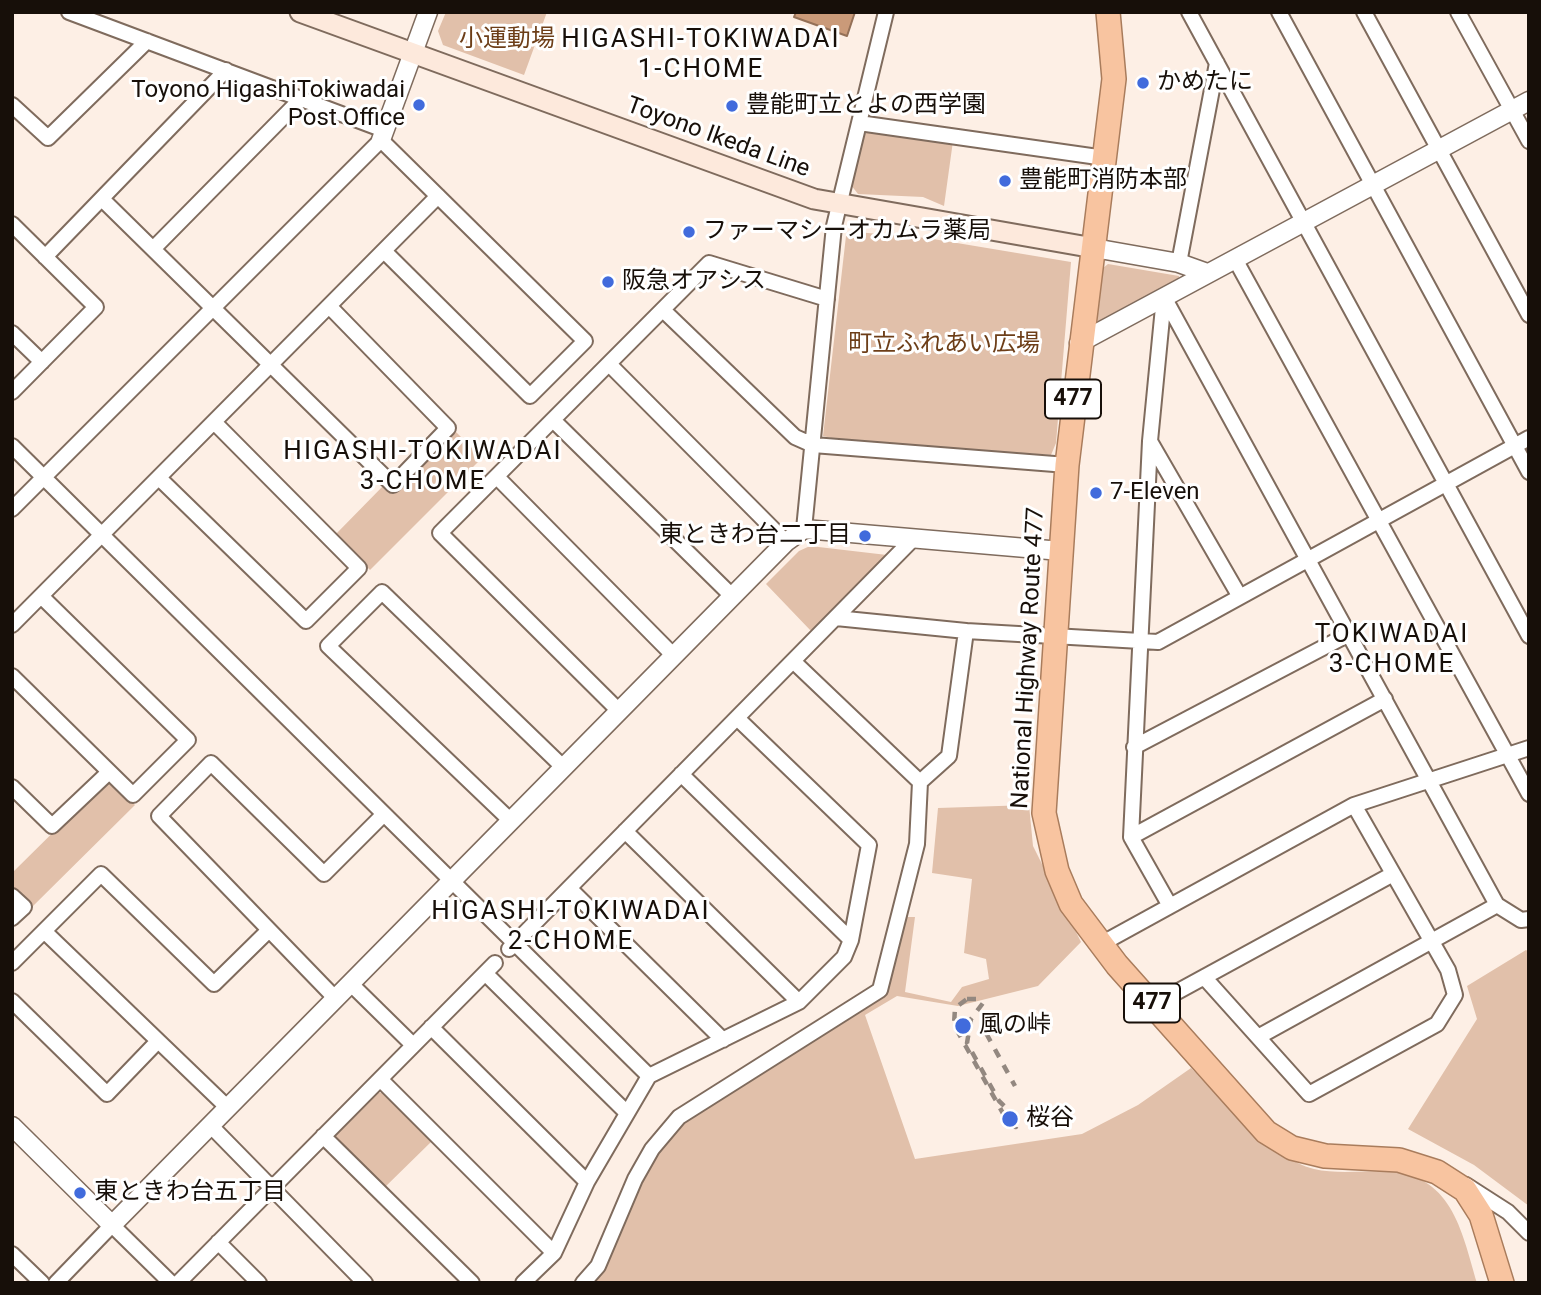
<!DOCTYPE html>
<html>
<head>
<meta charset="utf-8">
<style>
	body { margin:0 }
	#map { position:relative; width:1541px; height:1295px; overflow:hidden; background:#fdefe5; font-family:Roboto,sans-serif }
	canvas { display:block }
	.frame { position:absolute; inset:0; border:14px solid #170f09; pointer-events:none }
</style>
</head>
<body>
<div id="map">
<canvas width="1541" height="1295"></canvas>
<div class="frame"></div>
</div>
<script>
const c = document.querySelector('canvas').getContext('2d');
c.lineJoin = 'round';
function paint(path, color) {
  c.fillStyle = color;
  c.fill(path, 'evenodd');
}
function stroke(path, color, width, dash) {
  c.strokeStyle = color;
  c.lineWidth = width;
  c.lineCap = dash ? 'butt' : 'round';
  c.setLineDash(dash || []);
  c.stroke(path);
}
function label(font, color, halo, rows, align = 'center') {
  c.font = font + ' Roboto,"Noto Sans JP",sans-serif';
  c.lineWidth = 6;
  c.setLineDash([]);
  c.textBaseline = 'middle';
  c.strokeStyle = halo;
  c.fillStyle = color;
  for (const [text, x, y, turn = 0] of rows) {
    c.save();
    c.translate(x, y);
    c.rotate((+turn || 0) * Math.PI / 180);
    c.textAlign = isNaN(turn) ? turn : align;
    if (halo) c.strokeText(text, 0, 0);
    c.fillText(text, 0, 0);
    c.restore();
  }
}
const green = new Path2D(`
	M446,12H547L524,75L443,45L438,31Z
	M874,129L953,141L944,206L923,197L858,194L851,185L865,134Z
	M856,232L927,238L1071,262L1056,443L1051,455L844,441L823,436L846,236Z
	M1108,264L1179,276L1178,286L1097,323L1103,268Z
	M454,430L482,458L370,570L335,535L384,485L392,492Z
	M810,546L887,555L811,631L766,584L799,551Z
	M104,782L113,783L135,805L31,908L12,889V873Z
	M1029,805L1033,846L1081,942L1038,986L958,1006L897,996L865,1015L915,1159L1082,1134L1138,1105L1191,1068C1221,1099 1271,1158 1314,1169C1335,1174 1362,1171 1383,1171C1452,1173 1461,1229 1477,1283H591C618,1255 624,1216 641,1182C654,1156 669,1137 688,1116L887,993L902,917H915L905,992L951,1002L962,987L989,979L986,959L964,953L972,879L932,873L938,808Z
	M1526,950L1529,952V1206L1474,1165L1408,1129L1477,1019L1467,986Z
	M373,1092L384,1093L432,1141L382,1190L333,1141V1131Z`);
const water = new Path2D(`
	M796,12H855L847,36L794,17Z`);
const minor = new Path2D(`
	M69,12L384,130
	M1189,12L1529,636
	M1279,12L1529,472
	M1364,12L1529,315
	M1458,12L1529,141
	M12,105L48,138L147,41
	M859,123L1105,158
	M102,199L393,485L448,428L329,306
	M12,224L96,307L12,392
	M153,249L302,98
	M45,257L226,70
	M1235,259L1529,794
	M1179,263L1217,63
	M1164,297L1497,905
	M1164,297L1150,441L1131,837L1170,906
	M663,310L795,437L813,445L1067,465
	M12,333L42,362
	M609,364L786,542
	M553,420L733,597
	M1151,443L1240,597
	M12,446L649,1076
	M497,477L674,656
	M159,478L306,621L359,568L214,422
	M12,509L381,140L585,341L530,396L384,251
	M804,529L834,226L886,12
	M836,618L966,631L1158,642L1529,438
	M12,625L438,196
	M793,661L920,782L949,756L966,631
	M12,676L133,795L188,740L41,596
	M619,711L440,533L709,263L827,299
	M1134,747L1349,634
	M681,774L851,940
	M12,787L52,826L109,772
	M511,821L328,646L382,592L564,768
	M625,831L799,1002
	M1131,837L1385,699
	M569,888L723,1040
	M12,896L24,907L12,918
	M44,931L228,1108
	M1101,944L1354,805L1529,748
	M509,949L913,539
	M12,963L101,874L214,984L269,930
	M485,973L627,1113
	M1204,977L1309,1094L1437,1024L1455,995L1448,970L1354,805
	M351,984L413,1045
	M336,999L159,816L211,763L324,874L384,814
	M12,1001L107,1094L158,1041
	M1153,1005L1393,874
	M431,1027L587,1182
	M1258,1037L1497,905L1521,920L1529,919
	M380,1079L554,1253
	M211,1126L365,1283
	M323,1136L472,1283
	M1466,1185L1508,1212L1529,1233
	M218,1242L259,1283
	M12,1254L42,1283
	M56,1283L112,1225L171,1283
	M178,1283L495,963
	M523,1283L554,1253L587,1182L649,1076L799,1002L844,957L851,940L869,845L737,718
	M583,1283L598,1266L635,1179L652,1149L679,1117L880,990L917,844L920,782`);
const tertiary = new Path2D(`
	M381,140L428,12
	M1094,248L1179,263L1207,273
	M1079,343L1529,101
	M12,1126L112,1225L786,542L804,529L1061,551`);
const secondary = new Path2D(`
	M300,12L814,199L1094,248`);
const trunk = new Path2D(`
	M1108,12L1114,79L1067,465L1044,813L1057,871L1071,904L1117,965L1266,1132L1292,1148L1325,1156L1399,1160L1437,1172L1465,1190L1481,1215L1502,1283`);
const rail = new Path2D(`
	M967,999H978L983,1003L971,1019L967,1043L999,1101L1018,1119L1016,1127L1010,1126L954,1025L955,1008Z
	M990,1016L986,1033L1015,1086`);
const markers = [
	[1143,83,7,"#416bdc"],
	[419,105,7,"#416bdc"],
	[732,106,7,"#416bdc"],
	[1005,181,7,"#416bdc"],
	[689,232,7,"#416bdc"],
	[608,282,7,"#416bdc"],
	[1096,493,7,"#416bdc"],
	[865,536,7,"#416bdc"],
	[963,1026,9,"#416bdc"],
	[1010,1119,9,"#416bdc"],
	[80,1193,7,"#416bdc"]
];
const shields = [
	[1073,399,56],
	[1152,1003,56]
];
const shieldNames = [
	["477",1073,399],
	["477",1152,1003]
];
const parkNames = [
	["小運動場",507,40],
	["町立ふれあい広場",944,345]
];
const poiNames = [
	["かめたに",1157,83],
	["Toyono HigashiTokiwadai",405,91,"right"],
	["Post Office",405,119,"right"],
	["豊能町立とよの西学園",746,106],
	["豊能町消防本部",1019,181],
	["ファーマシーオカムラ薬局",703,232],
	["阪急オアシス",622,282],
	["7-Eleven",1110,493],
	["東ときわ台二丁目",851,536,"right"],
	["風の峠",979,1026],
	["桜谷",1026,1119],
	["東ときわ台五丁目",94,1193]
];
const streetNames = [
	["Toyono Ikeda Line",718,138,20],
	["National Highway Route 477",1029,658,-87]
];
const neighbourhoodNames = [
	["HIGASHI-TOKIWADAI",701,40],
	["1-CHOME",701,70],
	["HIGASHI-TOKIWADAI",423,452],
	["3-CHOME",423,482],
	["TOKIWADAI",1392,635],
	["3-CHOME",1392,665],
	["HIGASHI-TOKIWADAI",571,912],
	["2-CHOME",571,942]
];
paint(green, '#e1c0aa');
paint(water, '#ca9a79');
stroke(water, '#947057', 2);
stroke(minor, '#7f6b5d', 18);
stroke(tertiary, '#7f6b5d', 21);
stroke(secondary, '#7f6b5d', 23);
stroke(trunk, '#a97c5c', 26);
stroke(minor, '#fff', 14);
stroke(tertiary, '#fff', 18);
stroke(secondary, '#fde9dc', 19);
stroke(trunk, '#f8c4a0', 23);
stroke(rail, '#938880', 4.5, [9, 9]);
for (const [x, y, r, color] of markers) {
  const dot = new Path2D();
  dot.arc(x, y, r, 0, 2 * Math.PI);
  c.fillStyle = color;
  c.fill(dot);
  stroke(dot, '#fff', 2.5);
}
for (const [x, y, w] of shields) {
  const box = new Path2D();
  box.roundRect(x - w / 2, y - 19.5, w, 39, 5);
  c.fillStyle = '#fff';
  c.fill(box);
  stroke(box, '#170f09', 2);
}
label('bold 23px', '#170f09', null, shieldNames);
label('24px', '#6d3e18', '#fff', parkNames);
label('24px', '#170f09', '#fff', poiNames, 'left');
label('24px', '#170f09', '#fff', streetNames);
c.letterSpacing = '2px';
label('26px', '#170f09', '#fff', neighbourhoodNames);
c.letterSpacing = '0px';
</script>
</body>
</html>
